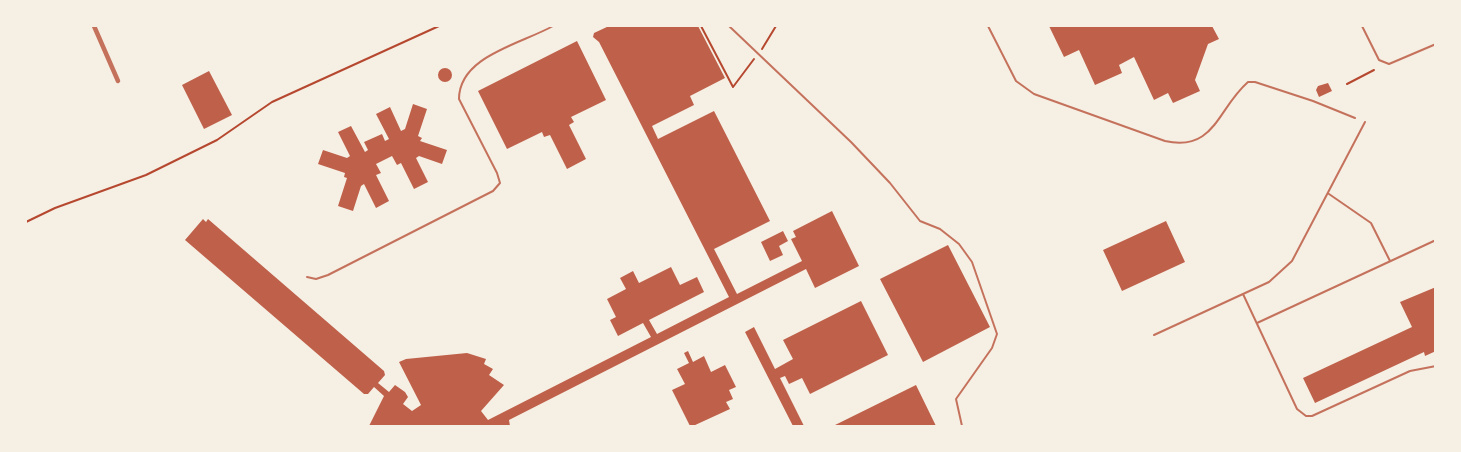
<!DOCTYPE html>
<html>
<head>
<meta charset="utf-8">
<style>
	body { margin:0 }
	#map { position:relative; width:1461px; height:452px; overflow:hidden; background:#f6efe4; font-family:"Roboto Condensed",sans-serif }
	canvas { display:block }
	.frame { position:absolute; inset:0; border:27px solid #f6efe4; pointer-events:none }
</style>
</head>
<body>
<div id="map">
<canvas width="1461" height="452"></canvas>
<div class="frame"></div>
</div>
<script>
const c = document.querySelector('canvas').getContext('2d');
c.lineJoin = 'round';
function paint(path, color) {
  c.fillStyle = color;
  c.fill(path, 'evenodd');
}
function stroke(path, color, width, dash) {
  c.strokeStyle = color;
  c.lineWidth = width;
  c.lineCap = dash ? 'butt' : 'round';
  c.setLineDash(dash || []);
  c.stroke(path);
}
const building = new Path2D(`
	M609,26H698L725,78L690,96L694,105L652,126L658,139L714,111L770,221L714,249L737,294L802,261L791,239L796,237L793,231L832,211L859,266L815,288L806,269L509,420L510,426H369L384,396L374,387L368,394H364L185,240L203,219L206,222L208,219L384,371L385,375L378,383L389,392L395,385L405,392L408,397L403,404L412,411L421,405L399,362L406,359L467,353L486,359L484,364L493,369L489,375L504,385L481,411L488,420L651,337L643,323L618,336L610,320L616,317L607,299L626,289L620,278L633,271L639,283L671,267L680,285L697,277L704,292L649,320L657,334L729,297L599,42L593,37L594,33Z
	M1049,26H1212L1219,39L1208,44L1195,80L1200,91L1173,103L1168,93L1154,100L1134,57L1119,65L1122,73L1095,85L1079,50L1064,57Z
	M577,41L606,100L571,117L574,122L569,125L586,159L567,169L550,135L544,137L542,132L507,149L478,91Z
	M438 75a7 7 0 1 1 14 0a7 7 0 1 1-14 0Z
	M209,71L232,115L204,129L182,85Z
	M1328,83L1332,91L1319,97L1316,90L1318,86Z
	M413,104L427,109L418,136L422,138L420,141L447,150L442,164L419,156L416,158L428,182L414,189L401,163L397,165L392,156L376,164L381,173L376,175L389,201L376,208L364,184L361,186L353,211L338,206L347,178L344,177L345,173L318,164L323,150L347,158L350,156L338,132L351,126L365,152L368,150L364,142L382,134L385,141L389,139L376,114L390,107L401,131L405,129Z
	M1166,221L1185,262L1122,291L1103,250Z
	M783,231L788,241L779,246L783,255L770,261L761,242Z
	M948,245L990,327L923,362L880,279Z
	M1436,287V351L1425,356L1424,352L1315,403L1303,378L1412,327L1400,302Z
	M861,301L888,355L810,394L802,378L789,384L785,376L780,378L804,426H793L745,332L754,327L775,369L793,359L783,340Z
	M688,351L693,362L704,356L711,372L725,365L736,387L729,390L733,399L726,402L730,409L693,426H690L672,390L685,384L677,369L689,363L684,353Z
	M916,385L936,426H833Z`);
const path = new Path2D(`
	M701,26L733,87L754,59
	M762,49L776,26
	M1347,84L1374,70
	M26,222L55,208L146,175L217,140L272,102L439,26`);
const service = new Path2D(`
	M729,26L851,142L890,183L920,221L940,229L959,244L972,262L997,334L992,348L956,399L962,426
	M988,26L1016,81L1034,94L1165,141C1215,152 1217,109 1248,82H1255L1313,101L1355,118
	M1362,26L1379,60L1389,64L1436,44
	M1365,122L1292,261L1269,282L1243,294L1297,409L1306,416H1312L1410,371L1436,366
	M1329,194L1371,223L1390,261
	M307,277L316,279L328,275L493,191L500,183L497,173L459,99C459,56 521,44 553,26
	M1257,323L1436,240
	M1154,335L1243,294`);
const minor = new Path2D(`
	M94,26L118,81`);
paint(building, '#bf614a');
stroke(path, '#b5482f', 2);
stroke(service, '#c5725c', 2);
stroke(minor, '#c5725c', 4.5);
</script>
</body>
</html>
